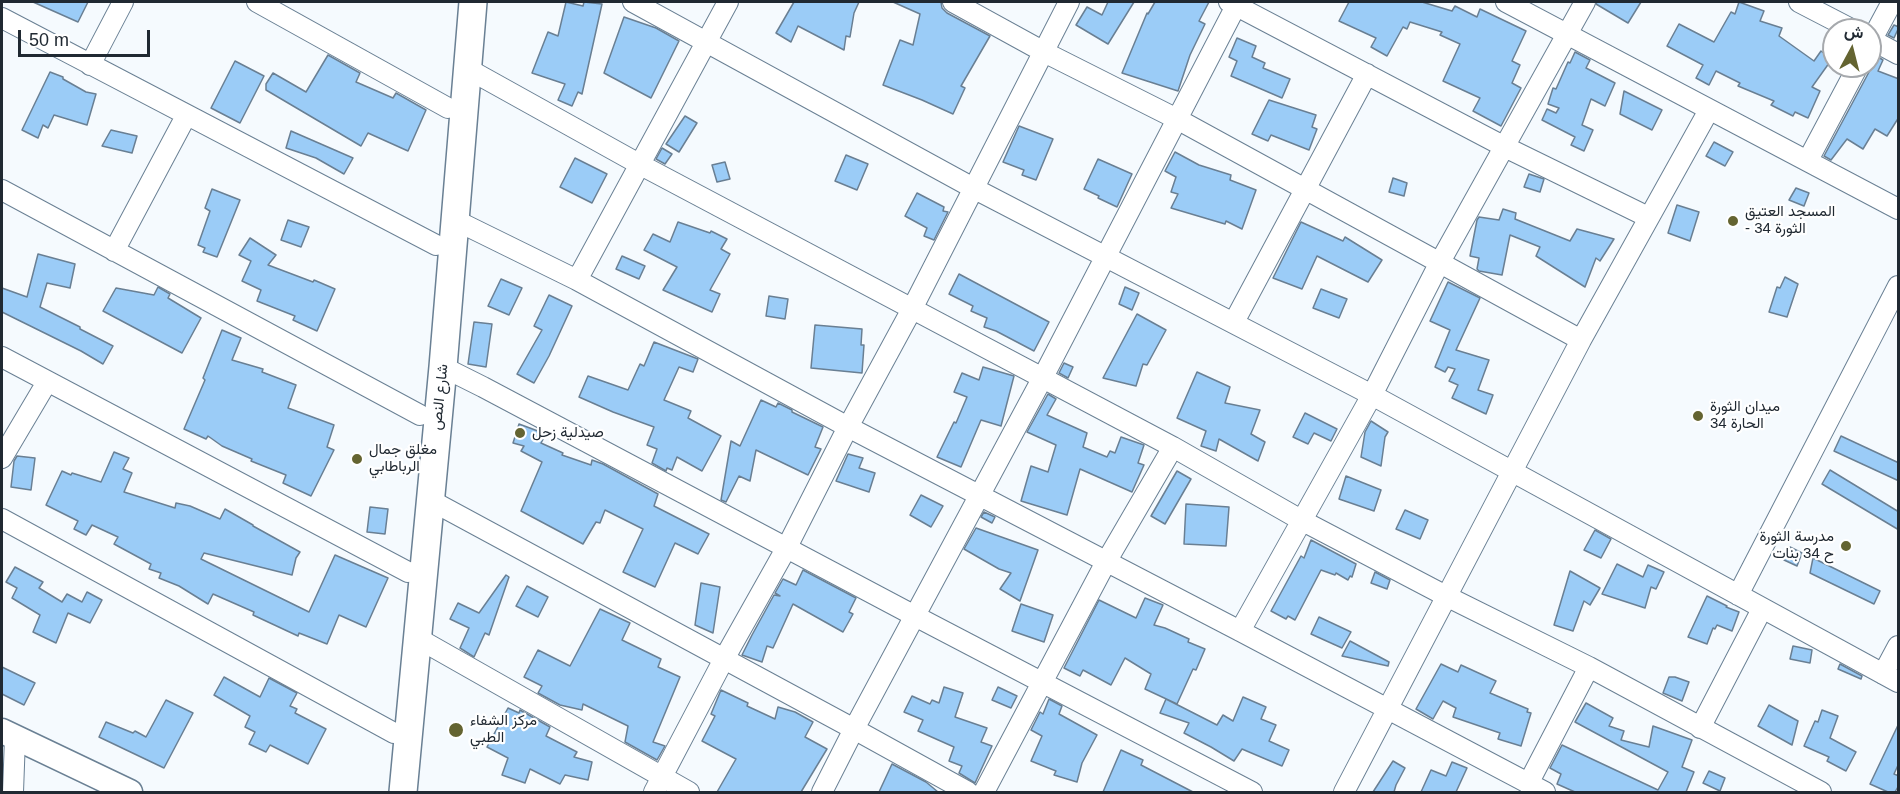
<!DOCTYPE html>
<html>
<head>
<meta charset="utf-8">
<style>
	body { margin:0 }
	#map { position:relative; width:1900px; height:794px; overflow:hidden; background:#f5fafe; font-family:Helvetica,Vazirmatn,sans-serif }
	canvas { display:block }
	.frame { position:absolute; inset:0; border:3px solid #202932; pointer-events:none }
	.north { position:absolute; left:1822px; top:18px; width:60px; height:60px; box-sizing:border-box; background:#fff; border:2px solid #a6a9ad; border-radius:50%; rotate:7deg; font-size:16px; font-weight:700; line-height:24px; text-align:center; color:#202932 }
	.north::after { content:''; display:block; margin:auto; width:21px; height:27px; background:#646431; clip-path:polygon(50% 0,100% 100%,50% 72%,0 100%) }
	.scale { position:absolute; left:18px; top:30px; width:132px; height:27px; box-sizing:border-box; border:3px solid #202932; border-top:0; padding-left:8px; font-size:18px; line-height:21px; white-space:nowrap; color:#202932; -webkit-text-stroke:4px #fff; paint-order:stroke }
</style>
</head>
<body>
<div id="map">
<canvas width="1900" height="794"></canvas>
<div class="frame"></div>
<div class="north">ش</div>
<div class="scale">50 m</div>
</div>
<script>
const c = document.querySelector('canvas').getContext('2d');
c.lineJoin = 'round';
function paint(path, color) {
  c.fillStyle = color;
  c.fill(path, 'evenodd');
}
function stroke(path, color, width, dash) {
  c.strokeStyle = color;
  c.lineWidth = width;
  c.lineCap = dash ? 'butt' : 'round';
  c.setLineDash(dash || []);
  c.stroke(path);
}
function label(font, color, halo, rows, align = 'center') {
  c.font = font + ' Helvetica,Vazirmatn,sans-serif';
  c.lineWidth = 4.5;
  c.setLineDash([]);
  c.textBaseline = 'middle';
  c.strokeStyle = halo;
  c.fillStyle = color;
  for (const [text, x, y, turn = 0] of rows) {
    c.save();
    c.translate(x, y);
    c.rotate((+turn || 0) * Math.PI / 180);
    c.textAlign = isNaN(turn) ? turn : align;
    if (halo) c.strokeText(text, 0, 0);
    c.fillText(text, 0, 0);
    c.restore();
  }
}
const building = new Path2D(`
	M33,2H88L78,22Z
	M566,2L583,6L584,2L602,4L582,94L578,92L572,106L558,100L565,84L532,73L548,32L558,36Z
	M794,2H859L854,13L850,37L846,36L844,50L798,26L791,42L776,33Z
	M893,2H941L942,8L947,13L990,36L961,86L965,88L953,114L922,100L883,85L900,40L913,45L920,14Z
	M1108,2H1134L1108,44L1076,25L1087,7L1102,15Z
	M1155,2H1209L1199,21L1205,24L1190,55L1178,91L1122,73L1147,13L1148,14Z
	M1349,2H1422L1452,11L1455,6L1477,17L1480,9L1526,31L1512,61L1520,65L1512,83L1521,88L1501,126L1473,111L1480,98L1443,81L1460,44L1440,35L1442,32L1410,22L1407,29L1403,27L1387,56L1371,47L1376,38L1339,21Z
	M1597,2H1641L1628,23L1596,4Z
	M1739,2L1764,11L1760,21L1782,28L1779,36L1814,61L1821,51L1832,59L1812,87L1820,91L1808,118L1795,112L1793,116L1771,105L1774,101L1738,86L1740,83L1716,71L1709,85L1696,78L1703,65L1667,46L1679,24L1714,42L1731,12L1735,14Z
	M624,17L656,28L679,41L651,98L604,73Z
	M1894,25L1899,27L1894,38L1888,35Z
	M1237,38L1256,46L1252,57L1265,63L1263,68L1290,79L1282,98L1231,76L1237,61L1229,57Z
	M1575,52L1590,60L1586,68L1615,83L1605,106L1591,99L1582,125L1593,130L1584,151L1571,145L1575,137L1542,120L1547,109L1556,113L1559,108L1548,104L1553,88L1556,89L1568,62L1570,63Z
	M1873,54L1883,60L1878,71L1899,79V117L1887,136L1875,129L1863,149L1847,139L1831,160L1824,156L1869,72L1870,58Z
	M328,55L360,73L356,82L393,98L396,93L426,110L408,151L368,133L361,146L266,90V84L273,73L306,92Z
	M235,61L264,76L240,123L211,108Z
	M50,72L63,77V79L86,92L96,94L87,125L54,115L48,128L43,125L38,138L22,130Z
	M1624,91L1662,110L1652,130L1620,114Z
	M1269,100L1316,115L1312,127L1317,129L1309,150L1271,135L1268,141L1252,134Z
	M685,116L697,123L679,152L666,144Z
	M1019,126L1053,139L1036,180L1022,175L1024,170L1003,162Z
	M111,130L137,136L132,153L102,146Z
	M291,131L353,158L344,174L316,158L286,148Z
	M1714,142L1733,152L1725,166L1706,156Z
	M662,148L672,154L665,164L656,159Z
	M1175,152L1199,165L1231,175L1230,180L1256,190L1242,229L1226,221L1225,224L1171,208L1178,194L1171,192L1176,177L1165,171Z
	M846,155L868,164L857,190L835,181Z
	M575,158L607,174L592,203L560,187Z
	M1098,159L1132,174L1117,207L1098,198L1099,196L1084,189Z
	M725,162L730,179L717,182L712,165Z
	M1529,174L1544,179L1540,192L1524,187Z
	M1393,178L1407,183L1404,196L1389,192Z
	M1796,188L1809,193L1804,206L1789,200Z
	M212,189L240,200L217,257L203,252L205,248L198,245L210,211L205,208Z
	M917,193L944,207L943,211L948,212L934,240L924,236L927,228L905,216Z
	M1677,205L1699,212L1690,241L1668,233Z
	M1503,209L1516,213L1515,219L1570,241L1577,229L1614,239L1600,261L1596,258L1585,287L1536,256L1540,247L1510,235L1502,275L1479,271L1477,269L1479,258L1470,256L1477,220L1479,217L1499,220Z
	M288,220L309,227L301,247L281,240Z
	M678,222L710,233L711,231L727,239L721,249L730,254L710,290L720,294L712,312L663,290L677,267L644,250L653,234L670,242Z
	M1301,222L1343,241L1345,237L1382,260L1368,282L1317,256L1302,289L1273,278Z
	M250,238L276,255L268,265L313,282L314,280L335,289L317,331L293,320L295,316L257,301L261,290L242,281L251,261L239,255Z
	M38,254L75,264L70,288L47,283L40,307L80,327V329L113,346L103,364L81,351L2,312V288L27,297Z
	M622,256L645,266L639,279L616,269Z
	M959,274L1049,322L1034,351L996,331L984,327L987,318L971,311L973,306L949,294Z
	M1785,277L1798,284L1787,317L1769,312L1777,287L1780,288Z
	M501,279L522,288L509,315L488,306Z
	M1448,282L1480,298L1456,350L1489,360L1478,390L1493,395L1486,414L1452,398L1458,385L1449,381L1455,369L1448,367L1445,372L1435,367L1450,330L1430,321Z
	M158,287L170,294L168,298L201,318L182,353L103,311L116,288L154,295Z
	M1125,287L1139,293L1132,310L1119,304Z
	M1321,289L1347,299L1339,318L1313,308Z
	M549,295L572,306L549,356L534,383L517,374L542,330L534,326Z
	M769,296L788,299L785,319L766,316Z
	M1137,314L1166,330L1147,365L1143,364L1136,386L1103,378Z
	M474,322L492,324L486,367L468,364Z
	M815,325L862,329L861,345H864L862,373L811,368Z
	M222,330L241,338L232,360L263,369L262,372L296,385L288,408L334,425L327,447L334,450L311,496L283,483L286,475L251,461L252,459L222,446L208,436L206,439L184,429L205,380L203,378Z
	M654,342L698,359L693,372L679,367L664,400L691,411L688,418L721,436L702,471L677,457L672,470L667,468L666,471L652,463L657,449L647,445L654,427L613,412L579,397L588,376L628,390L640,364L644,366Z
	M1064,363L1073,367L1068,378L1059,373Z
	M983,367L1014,376L1001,426L981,420L961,467L937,457L954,422L956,423L967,397L954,392L962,373L979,380Z
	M1197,372L1230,387L1225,403L1260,410L1251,434L1265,442L1258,461L1219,439L1216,451L1201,446L1206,431L1177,418Z
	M1048,394L1056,399L1047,415L1087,433L1083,447L1107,457L1110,451L1115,453L1121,437L1144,445L1138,463L1144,465L1132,492L1080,469L1067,515L1021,501L1031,466L1048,472L1056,445L1027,432Z
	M761,400L776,407L778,403L792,410V412L823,427L815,447L821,449L808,475L756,450L750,481L739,476L726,502L721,500L731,441L740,446Z
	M1305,413L1337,429L1331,441L1314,433L1308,444L1293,437Z
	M1371,421L1388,432L1385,437L1381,466L1361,457L1365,432Z
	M519,424L546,434L541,443L563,453L562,455L591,465L592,460L603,464L658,494L654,506L709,534L698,554L675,543L655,587L623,572L643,529L605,510L600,523L596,522L583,544L521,511L542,462L521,451L524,446L513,443Z
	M1841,436L1899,463V481L1834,451Z
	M114,452L129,458L123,469L132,473L124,492L175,508L176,503L190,506L220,519L225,509L253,525V526L300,552L296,558L292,575L204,553L201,559L309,612L335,555L388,578L366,627L339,615L327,644L299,633L298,636L253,615L254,612L213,594L208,604L179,586L159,578L161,573L149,569L151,564L114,544L118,537L92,525L86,535L74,529L78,521L46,505L62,471L71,475L72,473L101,482Z
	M848,454L863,458L859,468L875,473L869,492L836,481Z
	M17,456L35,458L31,490L11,487L14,461Z
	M1830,470L1899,512V530L1822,484Z
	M1177,471L1191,479L1165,524L1151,516Z
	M1346,476L1381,490L1374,511L1339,499Z
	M921,495L943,506L931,527L910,515Z
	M1186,504L1229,507L1226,546L1184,544Z
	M370,507L388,509L385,534L367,532Z
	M1405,510L1428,520L1420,539L1396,529Z
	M984,512L995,517L992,523L981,517Z
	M976,528L1038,550L1020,601L1000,589L1011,573L999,569L964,549Z
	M1595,530L1611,539L1601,558L1584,550Z
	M1311,540L1356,564L1352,577L1350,576L1348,580L1336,573L1335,575L1321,570L1295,620L1288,616L1286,619L1271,611L1301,556L1304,558Z
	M1790,547L1802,553L1797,566L1784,560Z
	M1813,558L1880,591L1874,604L1810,573Z
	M1617,564L1643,577L1648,565L1664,572L1656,589L1651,587L1645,608L1602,594Z
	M15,567L43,582L39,588L62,602L67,594L82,602L87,592L102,600L90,623L68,613L56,643L33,632L40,615L12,598L17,588L6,582Z
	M803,570L856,598L849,612L853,614L843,632L793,604L773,648L767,646L762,662L742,655L752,635L774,595L780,596L775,593L783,579L796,585Z
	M1570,571L1600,588L1590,605L1584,601L1573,631L1554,625Z
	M1375,572L1390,580L1387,589L1371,583Z
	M506,575L509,577L489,635L485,633L474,657L460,648L469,628L450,619L458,603L479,613Z
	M701,583L720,587L713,633L695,625Z
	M527,586L548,597L538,617L516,606Z
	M1707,596L1727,606L1726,607L1739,612L1732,631L1717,625L1715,629L1713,628L1707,644L1688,637Z
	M1145,598L1163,605L1154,625L1165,628L1189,639L1188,642L1205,649L1196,670L1193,669L1177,704L1145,689L1151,674L1125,658L1111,685L1083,670L1080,676L1064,668L1099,600L1136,618Z
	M1021,604L1053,615L1044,642L1012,631Z
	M600,609L630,623L622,640L661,659L658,667L680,677L653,742L665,746L657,760L625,742L628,726L583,704L582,710L560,705L538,693L542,686L524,677L538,650L570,666Z
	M1319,617L1351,632L1342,648L1311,634Z
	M1350,641L1389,662L1388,666L1342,656Z
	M1793,646L1812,650L1810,663L1790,659Z
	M1441,664L1458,672L1461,665L1496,681L1490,693L1528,709L1527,712L1531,713L1521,746L1498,739L1500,733L1453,717L1456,708L1443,701L1433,719L1416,709Z
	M1840,664L1862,676L1861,679L1838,669Z
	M2,667L35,683L24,705L2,694Z
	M224,677L260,697L269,678L297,693L290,706L297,709L295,713L326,729L308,764L270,745L266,752L249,744L255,732L245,727L250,716L214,695Z
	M1669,677H1675L1689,682L1682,701L1663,693Z
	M944,687L963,693L955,717L987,728L981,742L992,746L975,783L959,773L962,766L949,761L954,747L918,731L923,720L904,712L912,696L930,704L932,700L939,703Z
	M998,687L1017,696L1011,708L992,700Z
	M721,690L748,703L747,706L775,719L778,707L795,712L813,722L805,737L827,749L801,792H717L736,759L702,741L715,716L711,714Z
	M1243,697L1266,707L1261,719L1276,725L1269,741L1289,750L1282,766L1242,749L1234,761L1211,747L1184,733L1189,723L1160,713L1166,699L1217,725L1223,715L1233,721Z
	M1049,699L1062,706L1059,714L1097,735L1082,763L1077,782L1054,775L1056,771L1031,761L1042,736L1031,730L1040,712L1043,714Z
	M166,700L193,713L164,768L99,737L106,722L133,733L135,731L146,737Z
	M1586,703L1613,718L1609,726L1624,731L1621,740L1649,747L1653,726L1692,740L1682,767L1694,772L1686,792H1575L1557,784L1561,774L1550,768L1562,745L1658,790L1668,772L1575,722Z
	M1769,705L1798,721L1792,745L1758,726Z
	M508,708L519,713L520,710L550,727L546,736L577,752L574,757L592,762L588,780L565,775L560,784L530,769L525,783L502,775L508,758L487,747Z
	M1822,710L1838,716L1830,738L1856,752L1846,771L1827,761L1829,757L1804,746L1815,721L1818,722Z
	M1899,723V763L1894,774L1899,776V785L1895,792H1888L1870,784Z
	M1121,750L1143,760L1141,765L1193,792H1103Z
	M1393,761L1405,768L1396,785L1394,792H1373Z
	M1452,762L1467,768L1456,792H1421L1431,770L1446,776Z
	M892,764L926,782L938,792H879Z
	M1709,771L1725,778L1720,791L1703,783Z`);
const minor = new Path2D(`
	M257,2L448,108
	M633,2L975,189L1372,395L1898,682
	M953,2L1044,52L1177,119L1581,340
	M1229,2L1505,147L1648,217
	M1506,2L1898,209
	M1799,2L1853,30
	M2,18L436,245
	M1870,39L1898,54
	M1870,43L1892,2
	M90,65L123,2
	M468,69L639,164L1173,447L1301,520L1446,596L1589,667L1821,792
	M1808,160L1858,66
	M2,190L420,415
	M455,220L577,280L848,427L1240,631L1545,792
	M114,251L186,116
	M577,280L728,2
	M1234,322L1367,74
	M2,357L408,572
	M443,367L483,387L915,616L1252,792
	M2,458L47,382
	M430,500L854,729L968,792
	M2,519L394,733
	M1738,595L1898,286
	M1240,631L1372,395L1440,262L1585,2
	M419,639L689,792
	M1883,674L1898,646
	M1700,728L1762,609
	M1528,784L1589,667
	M13,792L15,738
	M654,792L724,659L787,547L848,427L912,309L1069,2
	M822,792L854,729L1042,379L1238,2
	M984,792L1106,562L1173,447
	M1344,792L1581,340L1709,110`);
const tertiary = new Path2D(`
	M2,731L130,792`);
const secondary = new Path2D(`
	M403,792L443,367L473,2`);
const markers = [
	[1733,221,6,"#646431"],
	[1698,416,6,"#646431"],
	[520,433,6,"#646431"],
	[357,459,6,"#646431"],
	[1846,546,6,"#646431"],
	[456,730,8,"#646431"]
];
const poiNames = [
	["المسجد العتيق",1745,212],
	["- الثورة 34",1745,229],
	["ميدان الثورة",1710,407],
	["الحارة 34",1710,424],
	["صيدلية زحل",532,433],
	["مغلق جمال",369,450],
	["الرباطابي",369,467],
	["مدرسة الثورة",1834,537,"right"],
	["ح 34 بنات",1834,554,"right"],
	["مركز الشفاء",470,721],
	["الطبي",470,738]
];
const streetNames = [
	["شارع النص",440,397,-84]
];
paint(building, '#9bccf7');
stroke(building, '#697f93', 1.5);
stroke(minor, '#6a8094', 22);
stroke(tertiary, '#6a8094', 27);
stroke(secondary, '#6a8094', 30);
stroke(minor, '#fff', 20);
stroke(tertiary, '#fff', 24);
stroke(secondary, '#fff', 27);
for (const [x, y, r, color] of markers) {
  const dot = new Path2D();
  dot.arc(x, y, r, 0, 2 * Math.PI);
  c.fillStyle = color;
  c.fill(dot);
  stroke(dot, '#fff', 2);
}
label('15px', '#202932', '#fff', poiNames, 'left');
label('15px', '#202932', '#fff', streetNames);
</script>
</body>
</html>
